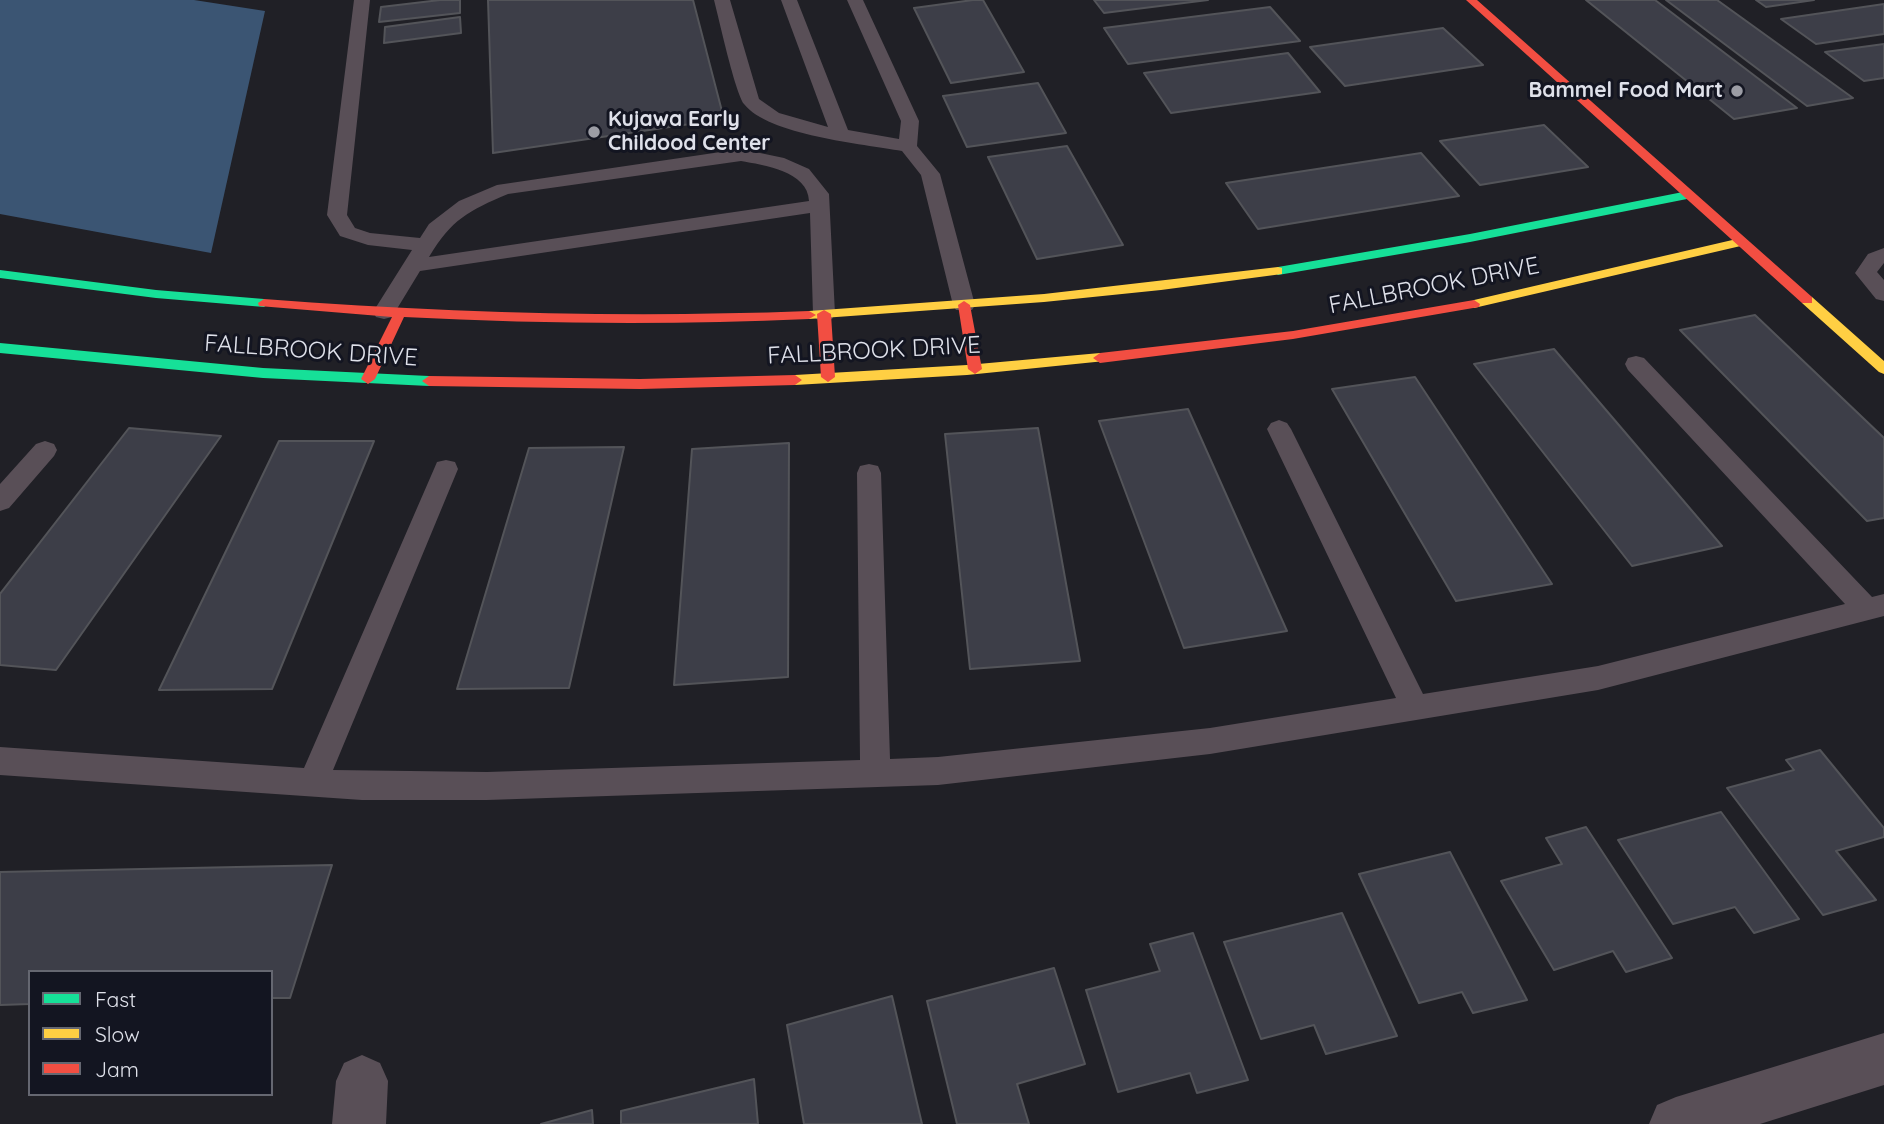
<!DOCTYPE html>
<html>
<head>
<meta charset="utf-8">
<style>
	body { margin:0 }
	#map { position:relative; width:1884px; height:1124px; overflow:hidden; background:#202026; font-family:Quicksand,sans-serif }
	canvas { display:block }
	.legend { position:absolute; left:28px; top:970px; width:245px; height:126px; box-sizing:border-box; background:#131521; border:2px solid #656771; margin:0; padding:9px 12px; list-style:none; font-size:21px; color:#dfe1ea }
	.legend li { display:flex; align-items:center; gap:14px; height:35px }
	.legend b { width:35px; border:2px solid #656771 }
</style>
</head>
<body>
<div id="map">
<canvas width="1884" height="1124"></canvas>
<ul class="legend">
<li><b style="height:9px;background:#16e098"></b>Fast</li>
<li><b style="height:9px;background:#ffcf43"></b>Slow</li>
<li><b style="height:9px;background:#f24e42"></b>Jam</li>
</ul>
</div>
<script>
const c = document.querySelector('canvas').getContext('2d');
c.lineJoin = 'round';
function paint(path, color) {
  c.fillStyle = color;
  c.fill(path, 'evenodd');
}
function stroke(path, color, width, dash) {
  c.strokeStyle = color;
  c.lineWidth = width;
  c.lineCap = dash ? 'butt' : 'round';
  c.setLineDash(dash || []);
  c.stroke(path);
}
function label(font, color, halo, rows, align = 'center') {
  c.font = font + ' Quicksand,sans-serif';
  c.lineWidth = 6;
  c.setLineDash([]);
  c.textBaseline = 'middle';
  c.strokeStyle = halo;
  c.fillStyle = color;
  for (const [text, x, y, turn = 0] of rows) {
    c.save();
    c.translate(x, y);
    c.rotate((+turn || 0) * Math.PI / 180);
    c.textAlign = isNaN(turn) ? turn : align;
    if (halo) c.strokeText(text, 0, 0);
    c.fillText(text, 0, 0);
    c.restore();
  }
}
const water = new Path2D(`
	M0,0H194L265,11L211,253L0,214Z`);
const building = new Path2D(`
	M440,0H460V13L379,22L381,7Z
	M488,0H693L724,119L493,153Z
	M973,0H983L1024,72L951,83L914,8Z
	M1094,0H1208L1104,13Z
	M1586,0H1655L1797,108L1734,119Z
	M1666,0H1717L1853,98L1807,106Z
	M1756,0H1814L1766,7Z
	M1884,4V34L1816,44L1781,19Z
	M1270,7L1300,41L1128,64L1104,28Z
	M460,17L461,33L384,43L385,27Z
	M1443,28L1483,65L1345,86L1310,47Z
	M1884,44V78L1864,81L1825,52Z
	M1288,53L1320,92L1171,113L1144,73Z
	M1038,83L1066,133L967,147L943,96Z
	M1544,125L1588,167L1480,185L1440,141Z
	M1067,146L1123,245L1037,259L988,157Z
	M1421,153L1459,196L1258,229L1226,183Z
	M1755,315L1884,438V518L1867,521L1680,330Z
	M1554,349L1722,546L1632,566L1474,364Z
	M1415,377L1552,584L1456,601L1332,389Z
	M1188,409L1287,631L1184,648L1099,421Z
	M129,428L221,436L56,670L0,665V594Z
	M1038,428L1080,661L970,669L945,434Z
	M279,441H374L272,689L159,690Z
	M789,443L788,677L674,685L692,449Z
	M624,447L569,688L457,689L529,448Z
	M1820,750L1884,828V837L1836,851L1876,900L1823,915L1727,788L1794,770L1786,760Z
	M1721,812L1799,919L1754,933L1735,907L1673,924L1618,840Z
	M1586,827L1672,958L1626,972L1613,951L1554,970L1501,881L1562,864L1546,838Z
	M1450,852L1527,1000L1473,1013L1462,992L1419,1003L1359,874Z
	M332,865L290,998H271V972H30V1004L0,1005V872Z
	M1342,913L1397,1036L1326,1054L1314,1025L1261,1039L1224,942Z
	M1193,933L1248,1080L1197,1093L1190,1073L1118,1092L1086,990L1160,971L1150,944Z
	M1054,968L1085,1064L1017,1084L1029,1124H957L927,1001Z
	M892,996L922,1124H804L787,1025Z
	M754,1079L758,1124H621V1111Z
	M592,1110L593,1124H541Z`);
const lane = new Path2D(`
	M354,0H370L347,215L355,228L370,233L420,238L429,224L459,201L497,185L741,149L784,158L809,169L829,194L835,314L832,319L824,321L816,319L813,314L810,213L420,271L392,317L384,319L376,317L373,312L412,250L368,245L340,236L327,215ZM741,161C763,165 808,171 809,201L429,257C452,219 468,211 508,194Z
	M714,0H730L759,99L779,113L828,127L781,0H797L848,130L899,139L901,121L847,0H863L919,121L917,146L940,174L975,305L972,310H956L953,305L921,175L902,151C863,144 768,135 744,104C735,92 719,19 714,0Z
	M1884,248V263L1877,272L1884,280V301L1876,299L1855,273L1868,254Z
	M1636,356L1644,358L1872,597L1884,594V616L1598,690L1210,754L938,785L487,800H362L0,775V747L304,768L434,469L437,462L446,460L455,462L458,469L333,770L487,772L860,760L857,473L860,466L869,464L878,466L881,473L890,759L938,757L1210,728L1396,698L1267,429L1271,423L1279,420L1287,423L1291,429L1423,694L1598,666L1845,604L1628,370L1625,364L1628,358Z
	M45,441L54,444L57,450L54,456L9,508L0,511V484L36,444Z`);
const street = new Path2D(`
	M1884,1033V1085L1760,1124H1649L1657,1105L1676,1097Z
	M362,1055L380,1063L388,1081L386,1124H332L336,1081L344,1063Z`);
const fast = new Path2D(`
	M1688,191L1694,195L1692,198L1470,242L1278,275L1272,271L1278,267L1470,234Z
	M0,270L156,290L264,299L270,303L264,307L156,298L0,278Z
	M0,343L263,368L429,376L436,381L429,386L263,378L0,353Z`);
const slow = new Path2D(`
	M1741,238L1745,239V245L1474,308L1468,304L1474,300Z
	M1278,267L1282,268V274L1161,290L1044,302L809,319L802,315L809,311L1044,294Z
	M1807,296L1812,297L1884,361V374L1879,372L1802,303V297Z
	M1100,353L1107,358L1105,361L967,375L795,385L788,380L795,375L967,365Z`);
const jam = new Path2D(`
	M1466,0H1477L1812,297V303H1802Z
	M264,299C446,313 627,318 809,311L816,315L809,319C674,325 539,324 404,317L375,379L368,384L361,379L392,317L259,306L258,303Z
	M1474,300L1480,304L1479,307L1293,339L1100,363L1093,358L1100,353L1293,331Z
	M964,301L970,305L982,369L975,374L968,369L958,305Z
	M824,310L831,314L835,377L828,382L821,377L817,314Z
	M795,375L802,380L795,385L640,389L429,386L422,381L429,376L640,379Z`);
const markers = [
	[1737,91,7,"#9c9da5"],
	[594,132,7,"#9c9da5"]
];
const farPoinames = [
	["Bammel Food Mart",1723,91],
	["Kujawa Early",608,120,"left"],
	["Childood Center",608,144,"left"]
];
const streetNames = [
	["FALLBROOK DRIVE",1434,286,-11],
	["FALLBROOK DRIVE",311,351,4],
	["FALLBROOK DRIVE",874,351,-3]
];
paint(water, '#3b5573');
paint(building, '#3d3e48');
stroke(building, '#535459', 2);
paint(lane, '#594f57');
paint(street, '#594f57');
paint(fast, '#16e098');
paint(slow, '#ffcf43');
paint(jam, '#f24e42');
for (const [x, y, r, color] of markers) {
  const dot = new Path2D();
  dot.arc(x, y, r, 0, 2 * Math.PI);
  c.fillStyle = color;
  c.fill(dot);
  stroke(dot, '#131521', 2.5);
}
label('bold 21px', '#dfe1ea', '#131521', farPoinames, 'right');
label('24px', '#dfe1ea', '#131521', streetNames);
</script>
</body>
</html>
